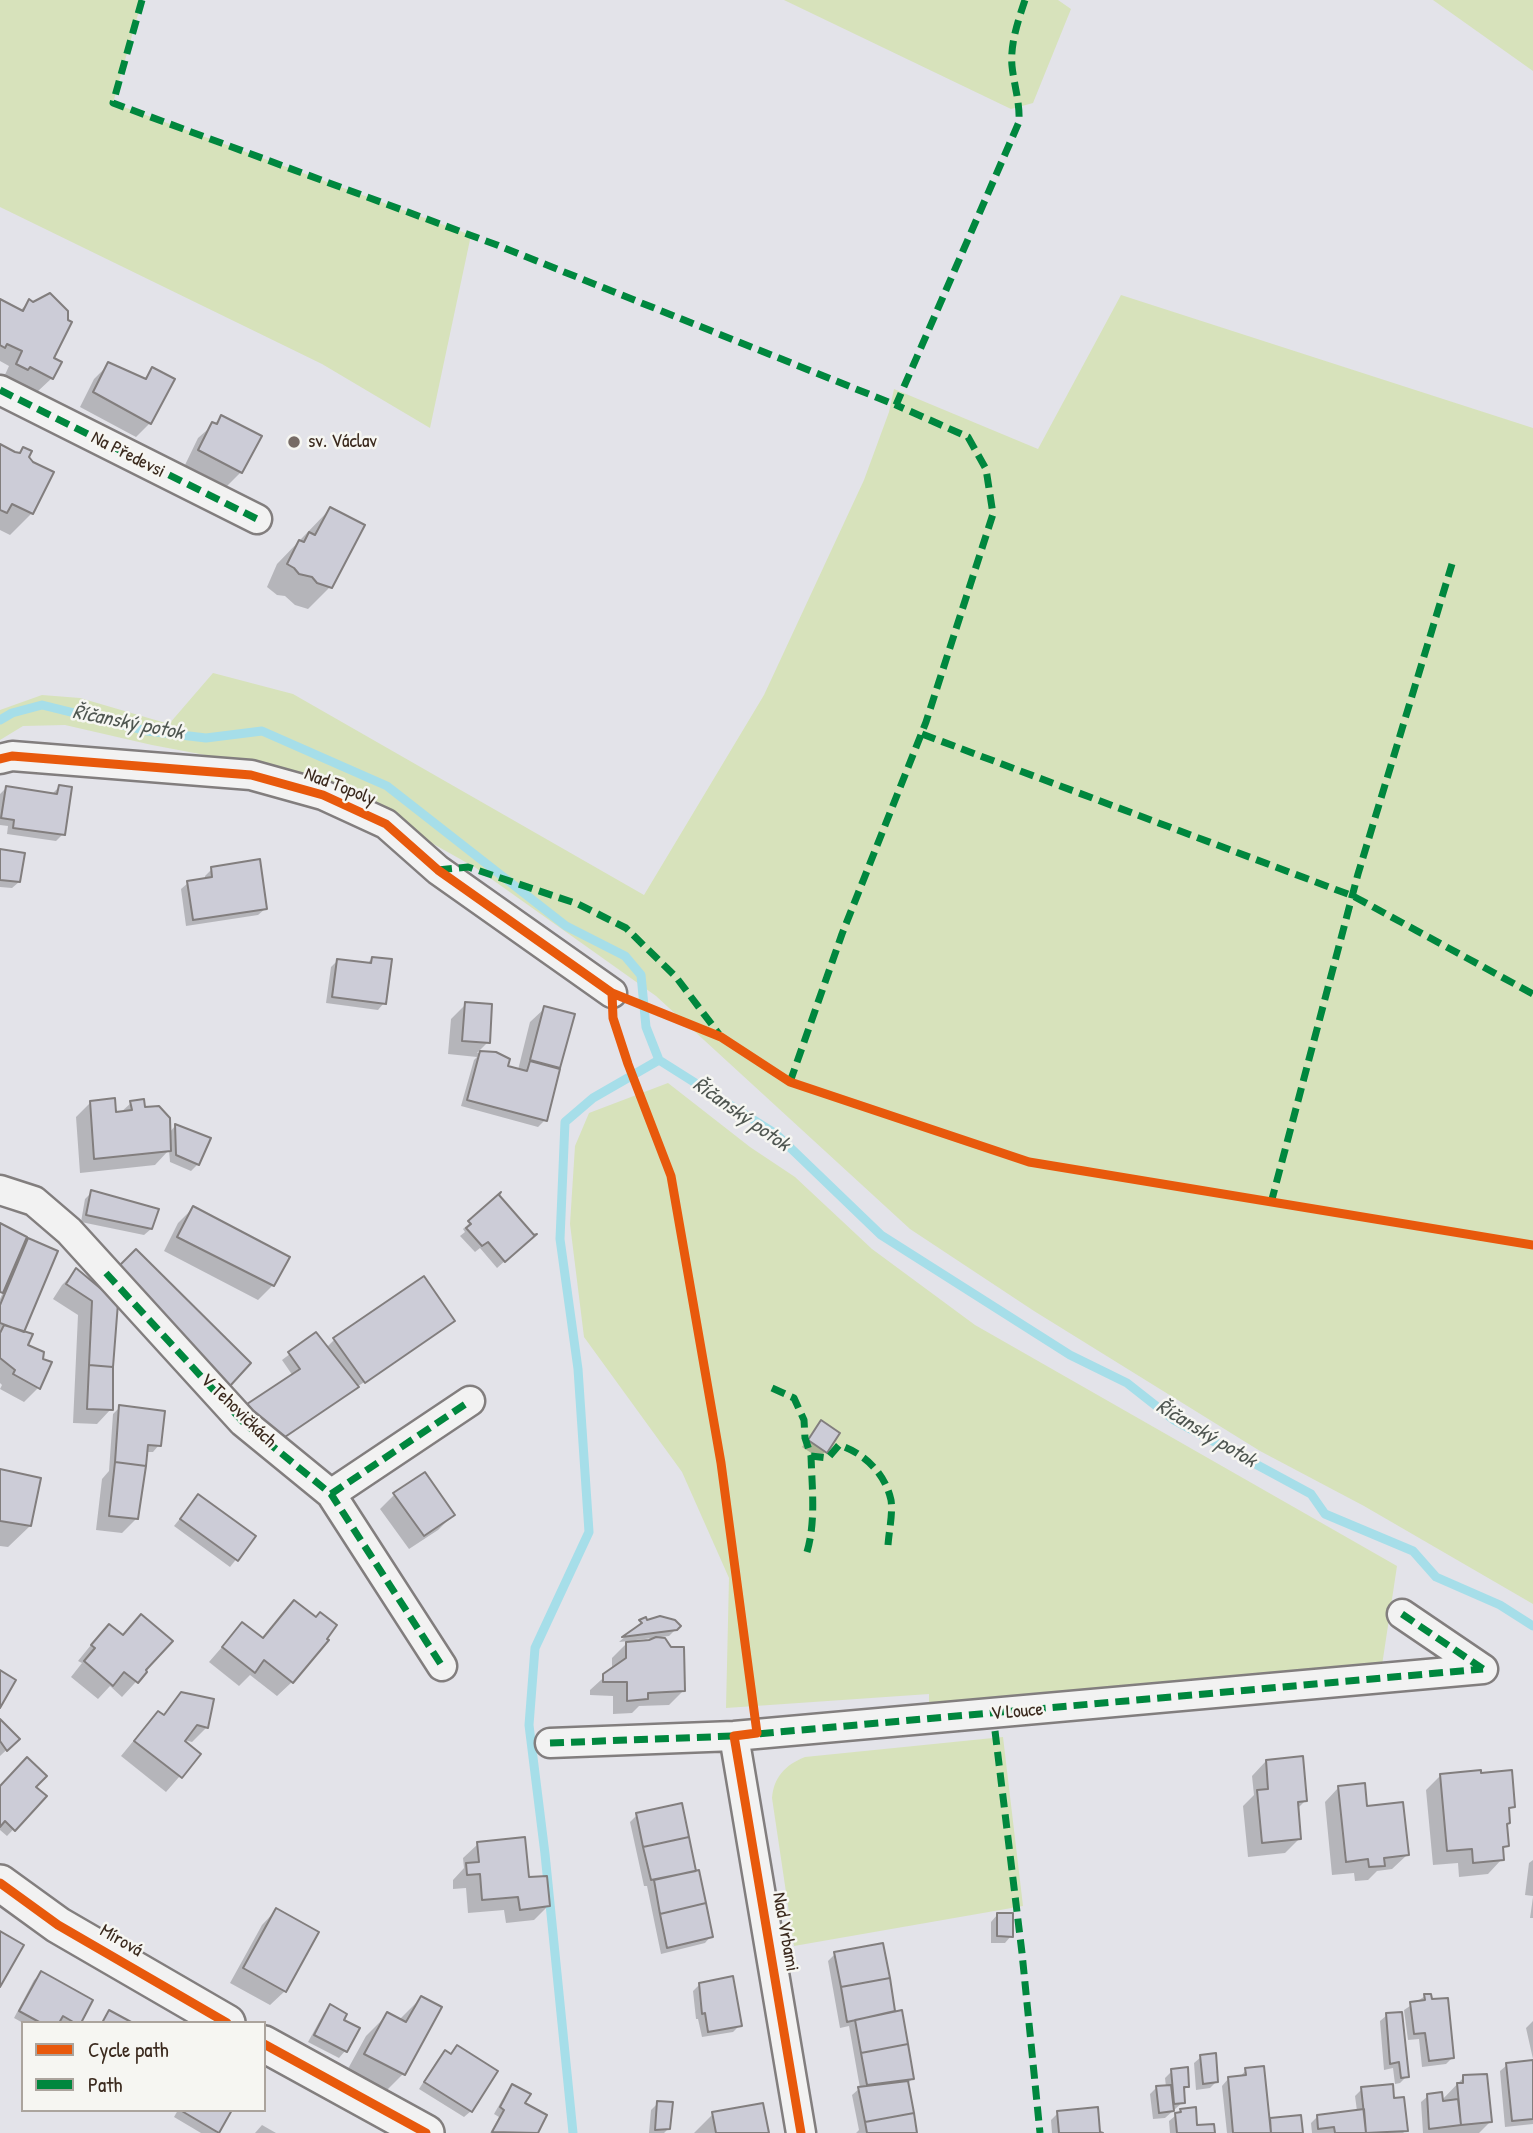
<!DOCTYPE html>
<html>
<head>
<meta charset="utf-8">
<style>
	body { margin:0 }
	#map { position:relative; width:1533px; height:2133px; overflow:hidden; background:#e3e3e9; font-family:"Patrick Hand",sans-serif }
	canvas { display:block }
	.legend { position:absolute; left:21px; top:2021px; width:245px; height:91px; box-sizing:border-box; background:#f6f6f2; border:2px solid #aba49d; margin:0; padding:9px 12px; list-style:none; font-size:21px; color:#3b2a1e }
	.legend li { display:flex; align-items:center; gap:14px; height:35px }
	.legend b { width:35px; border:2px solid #aba49d }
</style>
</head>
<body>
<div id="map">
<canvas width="1533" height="2133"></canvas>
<ul class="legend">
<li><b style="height:9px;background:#e8590c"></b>Cycle path</li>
<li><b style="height:9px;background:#00873e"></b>Path</li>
</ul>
</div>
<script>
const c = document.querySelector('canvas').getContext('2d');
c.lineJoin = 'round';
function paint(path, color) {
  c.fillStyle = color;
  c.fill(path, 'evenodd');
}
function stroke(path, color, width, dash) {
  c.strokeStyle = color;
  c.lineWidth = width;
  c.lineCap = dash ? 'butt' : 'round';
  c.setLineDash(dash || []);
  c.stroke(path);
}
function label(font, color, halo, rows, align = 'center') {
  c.font = font + ' "Patrick Hand",sans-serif';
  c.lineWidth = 5;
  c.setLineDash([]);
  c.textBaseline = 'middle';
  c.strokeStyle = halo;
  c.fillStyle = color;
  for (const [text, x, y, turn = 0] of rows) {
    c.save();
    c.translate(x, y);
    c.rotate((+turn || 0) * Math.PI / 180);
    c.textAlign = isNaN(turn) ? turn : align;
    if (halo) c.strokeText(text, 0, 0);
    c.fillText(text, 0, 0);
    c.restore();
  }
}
const green = new Path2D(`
	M0,0H142L113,103L471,235L430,428L322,364L0,207Z
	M784,0H1058L1071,9L1033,103L1011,109Z
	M1433,0H1533V71Z
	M1121,295L1533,428V1604L1364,1506L1260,1451L1034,1311L910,1229L656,996L476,868L311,775L152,745L65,725L23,726L0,740V710L42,695L80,698L169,724L213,673L293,694L644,895L764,695L864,480L889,412L894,389L1038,449Z
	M668,1083L750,1147L795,1177L872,1249L975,1325L1397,1566L1381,1672L929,1704V1694L726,1708L729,1578L682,1472L584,1337L570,1224L575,1146L589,1113Z
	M1003,1737L1023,1906L794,1946L772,1798C774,1777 785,1765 805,1757Z`);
const shadow = new Path2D(`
	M0,301L20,311L29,301L51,359L52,378L37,392L15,381L12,384L3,379L9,366L0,361Z
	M109,364L143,380L153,369L150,423L136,437L80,407L94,379Z
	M222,417L241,472L227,486L185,465L198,438Z
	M0,446L18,454L24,449L27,457L32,513L10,535L0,530Z
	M330,509V587L308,609L295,605L285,596L277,595L267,587L277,564Z
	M59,787L63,834L56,841L7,834L8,826L0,825V794L6,788L52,794Z
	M0,851L19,882L12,888L0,887Z
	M212,869L265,909L258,915L186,926L181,889L188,883L205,880V876Z
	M372,958L384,1003L378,1010L326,1003L331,967L338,960L367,964Z
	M466,1004L488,1042L477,1053H496L506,1067L518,1070L530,1022L545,1008L558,1067L556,1070L545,1120L538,1127L461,1106L474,1060L477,1057L448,1054L451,1019Z
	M91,1102L114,1114L120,1113L131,1103L143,1109L169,1133L175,1126L198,1164L191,1171L170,1162L169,1150L155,1165L80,1173L76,1117Z
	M92,1192L151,1229L144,1235L81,1222L85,1199Z
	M498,1197L526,1242L497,1268L480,1248L475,1252L460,1236L465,1232L463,1229Z
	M193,1208L288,1257L273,1285L258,1300L164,1251L178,1223Z
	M0,1225L20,1249L29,1240L22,1332L39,1387L24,1402L0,1389L2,1385L0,1383V1299L4,1290L0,1293Z
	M77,1270L116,1303L111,1409L97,1424L73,1423L78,1315L53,1299L62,1285Z
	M453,1321L271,1446L242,1412L293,1376L282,1360L315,1335L326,1348L334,1340Z
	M120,1407L159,1445L153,1452H146L137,1518L122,1533L96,1530L102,1479L109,1471L113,1414Z
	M821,1422L826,1451L819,1458L802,1447Z
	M0,1471L30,1526L8,1547L0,1546Z
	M394,1495L453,1515L438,1530L409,1549L380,1509Z
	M198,1496L254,1537L230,1567L174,1526Z
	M294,1602L292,1682L277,1696L250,1675L239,1686L209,1662L242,1624L261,1639Z
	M141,1616L145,1672L122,1697L110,1686L98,1699L71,1677L82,1663L78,1661L95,1640L122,1636Z
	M645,1619L646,1622L679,1626L669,1636L636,1640V1643L683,1691L669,1705L639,1706L632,1713L613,1714V1696L590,1695V1690L612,1670V1658L629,1641L619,1642Z
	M182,1694L207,1727L192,1742L180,1739L199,1754L166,1792L121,1756L144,1728L158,1713L162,1716Z
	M0,1721L18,1739L0,1756Z
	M1266,1761L1305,1801L1297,1809L1299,1839L1285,1853L1248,1857L1243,1806L1254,1795L1252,1776Z
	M1441,1775L1513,1806L1507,1812L1508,1823L1505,1826L1507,1845L1501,1851L1502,1859L1488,1874L1459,1877L1458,1863L1433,1865L1426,1790Z
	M34,1787L44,1797L7,1836L0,1830V1788Z
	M1339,1787L1366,1808L1407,1855L1392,1869L1377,1871L1368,1880L1355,1881L1354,1873L1332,1875L1325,1802Z
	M637,1815L694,1873L711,1936L705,1943L661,1954L647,1886H644L630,1822Z
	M478,1844L527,1879L548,1906L534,1920L506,1923L504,1910L468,1913L466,1888L453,1889V1880L464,1868L463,1858Z
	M1533,1860V1896L1525,1895L1529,1863Z
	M1533,1897V1918H1530Z
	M276,1910L285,1991L270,2005L230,1983L262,1925Z
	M997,1915L1011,1936L1005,1943H991V1922Z
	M882,1945L894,2013L912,2079L907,2084L916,2133H856L859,2130L852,2095L860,2088L849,2026L840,2028L828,1961L835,1954Z
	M41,1974L79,2023H23L14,2018L34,1980Z
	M700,1984L740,2025L733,2032L702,2037L698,2019H696L693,1991Z
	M1425,1996L1452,2058L1446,2064L1422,2067L1419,2039L1408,2040L1404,2010Z
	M421,1998L439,2008L403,2074L381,2096L344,2076L366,2036L388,2014L399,2020Z
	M331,2007L342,2021L345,2051L339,2058L308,2042L324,2013Z
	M1387,2015L1407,2076L1400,2083L1395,2084L1393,2068L1384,2070L1380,2021Z
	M1533,2021V2059L1526,2028Z
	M457,2047L471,2111L464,2117L419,2089L438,2059L445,2052L450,2055Z
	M1201,2057L1217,2081L1210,2088L1196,2090L1194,2063Z
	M1533,2062V2124L1505,2127L1500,2071L1507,2065Z
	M1246,2070L1268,2120L1299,2117L1301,2133H1227L1222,2086L1228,2079L1239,2078Z
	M1172,2071L1188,2086L1182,2092L1183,2102L1165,2118L1153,2119L1150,2094L1157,2087H1166L1165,2078Z
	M1464,2077L1490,2122L1479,2133H1423L1421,2102L1428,2096L1441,2101Z
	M513,2086L523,2104L545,2116L536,2133H490L499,2117L494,2114L506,2093Z
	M1362,2089L1393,2100L1406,2130L1403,2133H1312L1311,2123L1318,2116L1357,2111L1355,2096Z
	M658,2103L669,2128L664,2133H649L651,2110Z
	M178,2110H230L216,2133H201L174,2117Z
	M1181,2111L1196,2127L1213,2133H1170L1169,2121Z
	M1058,2113L1098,2133H1052L1051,2120Z
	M713,2114L767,2133H694Z
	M262,2125L276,2133H255Z`);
const stream = new Path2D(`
	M0,720L12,713L42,705L147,731L206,738L262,731L387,786L566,926L625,956L641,975L646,1027L659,1060L776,1134L881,1235L1070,1355L1127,1383L1174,1420L1311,1494L1325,1514L1413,1551L1436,1577L1500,1605L1533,1626
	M573,2133L545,1854L529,1725L535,1648L589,1532L578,1369L560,1239L565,1122L593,1098L659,1060`);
const building = new Path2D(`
	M50,293L68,311V320L72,322L54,358L62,362L53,379L30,367L28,370L16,364L22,351L7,344L5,348L0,345V299L23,311L29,299L33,302Z
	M108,362L146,379L152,367L175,379L151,424L93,392Z
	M221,415L262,436L242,473L198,450L212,422L217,424Z
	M0,444L15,452L20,453L23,447L32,451L29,457L33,462L54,472L33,514L12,504L7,513L0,510Z
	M330,507L365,525L332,588L317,583L312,577L299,574L294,568L287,564L299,540L304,542L309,532L315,535Z
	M59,785L72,787L65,835L13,828L14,820L1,818L6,786L57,794Z
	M0,849L25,853L20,882L0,880Z
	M260,859L267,909L193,920L187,881L212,877L211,867Z
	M372,957L392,959L386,1004L332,997L337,959L371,963Z
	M465,1002L492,1004L490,1043L462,1041Z
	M544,1006L575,1014L560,1068L530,1060Z
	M480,1051L496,1052L510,1059L508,1066L527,1071L530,1061L560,1069L547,1121L467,1100Z
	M115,1098L116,1112L132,1110L130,1101L144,1099L145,1107L159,1106L170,1118L171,1151L94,1159L90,1101Z
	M175,1124L211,1138L199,1165L176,1155Z
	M91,1190L159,1209L152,1229L86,1215Z
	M501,1192L499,1195L534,1235L537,1234L505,1262L488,1242L482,1246L466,1228L471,1224L468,1221Z
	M193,1206L290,1257L274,1286L177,1237Z
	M0,1223L27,1237L3,1293L0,1292Z
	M28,1238L58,1251L24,1332L0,1323V1305Z
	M136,1249L251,1363L230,1386L114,1271Z
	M76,1268L118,1303L113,1367L89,1365L92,1301L66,1284Z
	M424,1276L455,1321L365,1383L333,1338Z
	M4,1325L33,1334L28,1345L44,1352L43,1359L52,1362L40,1389L13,1374L15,1370L0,1358V1333Z
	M316,1332L359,1387L279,1441L247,1404L300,1369L288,1352Z
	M89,1365L113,1367V1410L87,1409Z
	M119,1405L165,1411L161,1446L148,1445L146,1466L115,1462Z
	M821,1420L840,1433L827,1453L808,1440Z
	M115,1462L146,1466L138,1519L109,1516Z
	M0,1469L41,1478L31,1526L0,1521Z
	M425,1472L455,1515L424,1536L393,1493Z
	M198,1494L256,1536L238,1561L180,1519Z
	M294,1600L316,1617L320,1612L337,1625L327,1639L329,1640L293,1683L264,1660L255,1673L222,1647L242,1622L263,1638Z
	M141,1614L173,1641L146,1670L147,1672L138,1683L124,1672L113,1686L84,1661L95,1648L91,1645L109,1624L123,1635Z
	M660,1616L675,1620L681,1626L677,1630L622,1637L642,1623L639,1620L646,1617L647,1620Z
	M656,1637L665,1638L671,1647H684L685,1691L648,1693V1699L627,1701V1682H603V1674L626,1658V1642L649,1640Z
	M0,1670L16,1680L0,1708Z
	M181,1692L214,1699L208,1728L197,1725L185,1741L201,1754L182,1778L134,1741L158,1711L164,1715Z
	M0,1719L20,1739L7,1751L0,1741Z
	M1303,1756L1307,1801L1298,1802L1301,1839L1262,1843L1257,1790L1268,1789L1266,1760Z
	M27,1757L47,1776L36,1787L47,1796L15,1831L5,1821L0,1827V1786Z
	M1481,1770V1773L1512,1770L1515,1807L1509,1808L1510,1823L1507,1824L1509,1846L1503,1847L1504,1860L1473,1863L1472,1849L1447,1851L1440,1774Z
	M1365,1783L1367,1806L1403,1802L1409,1855L1384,1858L1385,1866L1369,1867L1368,1859L1346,1862L1338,1786Z
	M682,1803L689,1837L643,1847L636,1813Z
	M525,1837L529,1877L547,1876L550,1906L520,1910L518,1897L482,1900L480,1874L467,1875L466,1863L479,1862L477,1842Z
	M689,1837L696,1871L651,1880L643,1847Z
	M699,1870L706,1903L660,1914L654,1880Z
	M706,1903L713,1937L667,1948L660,1914Z
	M276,1908L319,1932L286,1992L243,1968Z
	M997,1913H1013V1937L997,1936Z
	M0,1931L24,1945L0,1987Z
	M883,1943L890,1978L841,1987L834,1952Z
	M41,1971L93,2000L81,2023H75L63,2016L59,2023H41L19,2011Z
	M733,1976L742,2026L708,2032L705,2013L702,2014L699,1983Z
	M890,1978L895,2011L847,2022L841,1987Z
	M1424,1994H1431L1432,1999L1448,1998L1454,2058L1429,2061L1425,2033L1414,2034L1410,2002L1425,2000Z
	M421,1996L442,2007L405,2075L364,2054L387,2012L406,2022Z
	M330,2004L347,2014L344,2020L360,2028L347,2052L314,2035Z
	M109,2010L133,2023H102Z
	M902,2010L908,2044L861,2053L855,2020Z
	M1402,2012L1409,2077L1401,2078L1399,2062L1390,2064L1386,2013Z
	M908,2044L914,2079L867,2085L861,2053Z
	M457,2045L498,2071L472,2112L424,2082L445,2050L451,2054Z
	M1216,2053L1218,2082L1203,2084L1200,2055Z
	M1533,2060V2119L1512,2121L1506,2063Z
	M1264,2066L1271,2133H1233L1228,2077L1246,2075L1245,2068Z
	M1188,2067L1189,2087H1184L1185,2103L1174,2104L1171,2069Z
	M1487,2074L1492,2122L1461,2125L1457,2083H1463V2075Z
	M908,2081L914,2113L865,2122L858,2087Z
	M512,2084L531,2094L525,2103L547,2115L538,2133L492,2132L504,2110L500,2107Z
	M1393,2084L1394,2098L1404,2097L1408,2131L1366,2133L1361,2087Z
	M1171,2085L1174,2111L1159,2113L1156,2086Z
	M1442,2092L1443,2101L1458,2099L1461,2125L1429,2129L1427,2094Z
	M657,2101L673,2102L670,2129L655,2130Z
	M763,2103L769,2133H716L712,2112Z
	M1098,2107L1100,2132L1103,2133H1059L1057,2111Z
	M1196,2107L1197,2125L1214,2124L1215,2133H1177L1175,2113L1181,2112L1180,2109Z
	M1364,2109L1366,2133H1335L1334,2127L1318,2129L1317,2115Z
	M180,2110H232L219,2133Z
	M914,2113L917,2133H867L865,2122Z
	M1301,2115L1303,2133H1271L1270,2118Z`);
const minor = new Path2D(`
	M0,390L257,519
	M0,759L12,756L251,775L323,795L386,824L438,870L612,993
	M0,1190L34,1201L69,1231L243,1422L331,1494L442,1666
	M331,1494L470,1401
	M1402,1614L1483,1669
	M734,1736L801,2133
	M550,1743L734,1736L1483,1669`);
const tertiary = new Path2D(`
	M0,1883L58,1925L227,2023
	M264,2044L426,2133`);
const quiet = new Path2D(`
	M142,0L113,103L497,245L896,405L1019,122C1020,102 1014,85 1012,66C1010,44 1018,21 1025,0
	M0,390L257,519
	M922,734L1353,896L1533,994
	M438,870L468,867L578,904L626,928L676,977L719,1034
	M790,1082L842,934L926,722L993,514L986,469L968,437L896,405
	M1271,1203L1358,874L1452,564
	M106,1273L243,1422L331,1494L442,1666
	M772,1388L794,1398L804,1420L805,1438L811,1456L828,1458L839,1445C864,1453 885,1473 891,1500C893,1513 889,1531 888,1545
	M331,1494L470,1401
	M807,1552C816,1521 812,1488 811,1456
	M1402,1614L1483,1669
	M995,1731L1022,1953L1040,2133
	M550,1743L734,1736L1483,1669`);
const cycleway = new Path2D(`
	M0,759L12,756L251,775L323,795L386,824L438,870L612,993L721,1037L790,1082L1029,1162L1533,1245
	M612,993L613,1018L628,1064L671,1176L721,1463L757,1733L734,1736L801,2133
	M0,1883L58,1925L227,2023
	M264,2044L426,2133`);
const markers = [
	[294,442,7,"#766b65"]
];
const poiNames = [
	["sv. Václav",308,442]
];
const streetNames = [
	["Na Předevsi",128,455,27],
	["Nad Topoly",340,787,21],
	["V Tehovičkách",238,1411,44],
	["V Louce",1017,1712,-5],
	["Nad Vrbami",785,1932,80],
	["Mírová",121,1941,30]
];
const waterNames = [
	["Říčanský potok",128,723,11],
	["Říčanský potok",741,1115,35],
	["Říčanský potok",1206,1434,31]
];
paint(green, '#d7e2bb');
paint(shadow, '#0003');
stroke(stream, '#a6dee9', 9);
paint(building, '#ccccd7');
stroke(building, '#827e7e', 2);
stroke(minor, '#827e7e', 33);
stroke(tertiary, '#827e7e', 40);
stroke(minor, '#f2f2f2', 28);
stroke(tertiary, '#f2f2f2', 35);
stroke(quiet, '#00873e', 7, [14, 7]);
stroke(cycleway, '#e8590c', 9);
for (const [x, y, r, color] of markers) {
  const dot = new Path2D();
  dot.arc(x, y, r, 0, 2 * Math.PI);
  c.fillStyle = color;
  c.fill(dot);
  stroke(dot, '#f6f6f2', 2.5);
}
label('19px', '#3b2a1e', '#f6f6f2', poiNames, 'left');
label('19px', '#3b2a1e', '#f6f6f2', streetNames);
label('italic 21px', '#4f5651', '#f6f6f2', waterNames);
</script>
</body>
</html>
